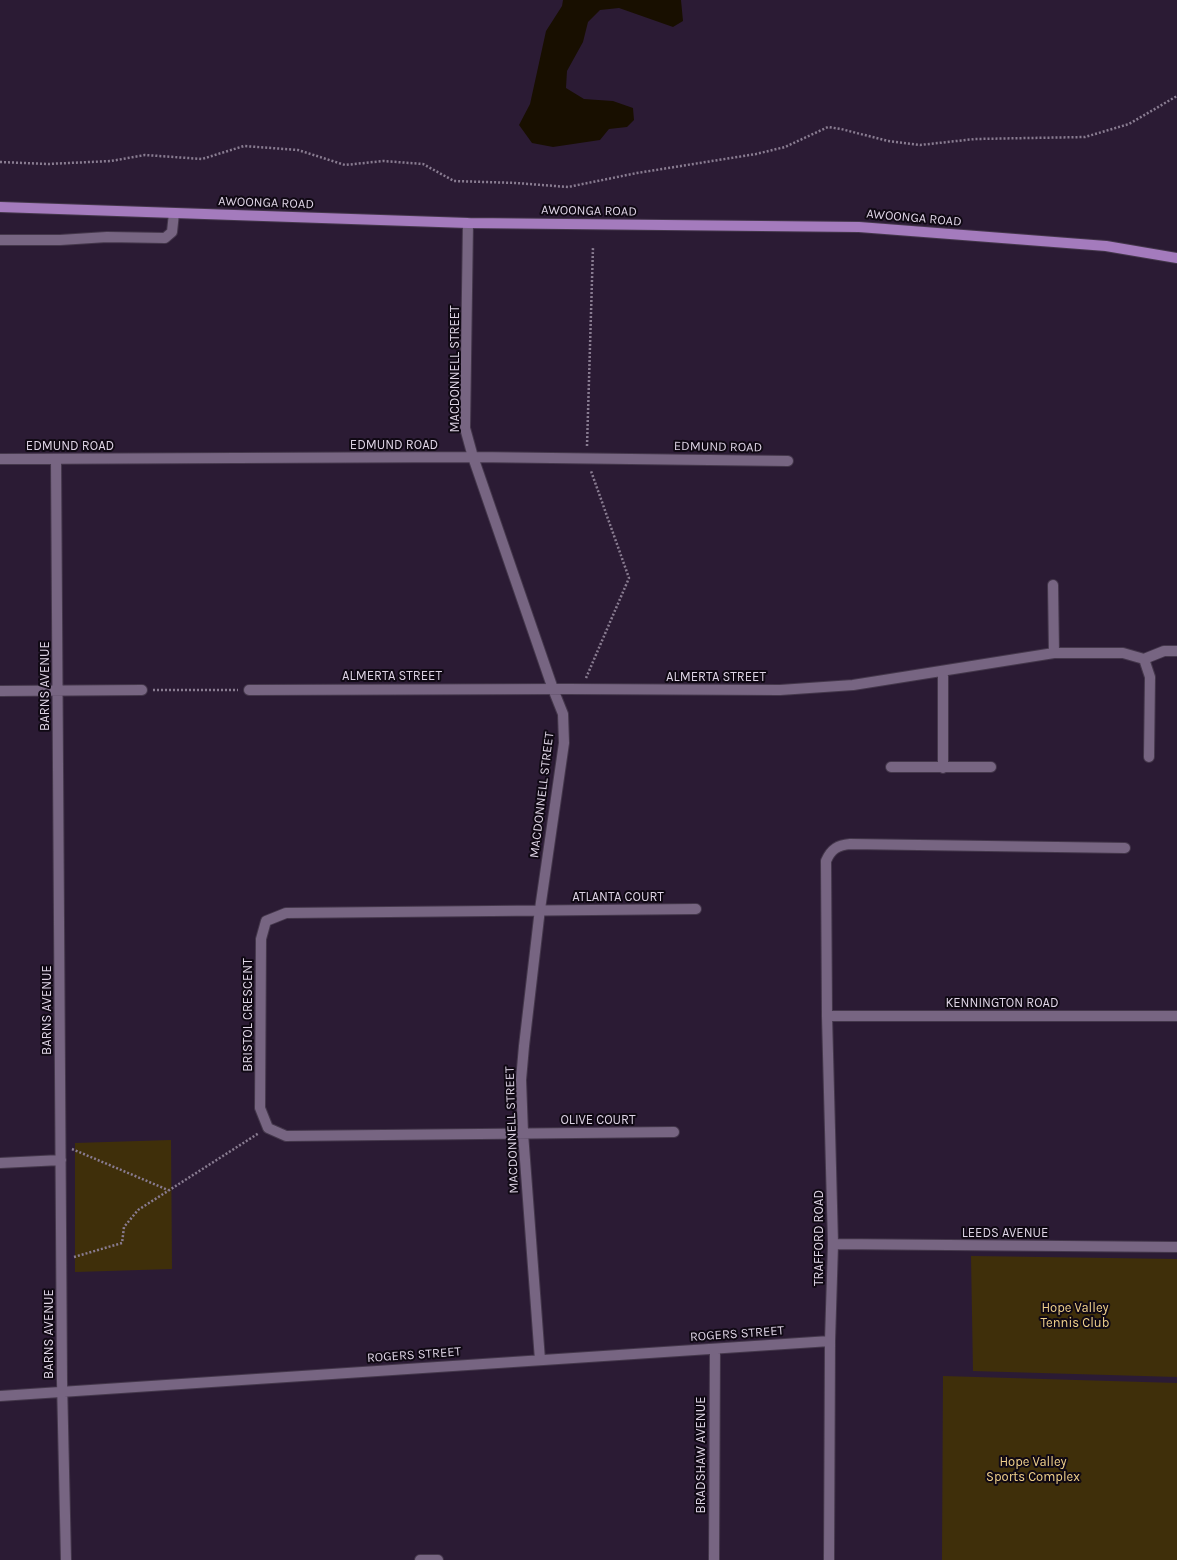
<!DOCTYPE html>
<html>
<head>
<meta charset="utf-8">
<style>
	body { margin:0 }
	canvas { display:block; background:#2b1b34 }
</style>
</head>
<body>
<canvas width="1177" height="1560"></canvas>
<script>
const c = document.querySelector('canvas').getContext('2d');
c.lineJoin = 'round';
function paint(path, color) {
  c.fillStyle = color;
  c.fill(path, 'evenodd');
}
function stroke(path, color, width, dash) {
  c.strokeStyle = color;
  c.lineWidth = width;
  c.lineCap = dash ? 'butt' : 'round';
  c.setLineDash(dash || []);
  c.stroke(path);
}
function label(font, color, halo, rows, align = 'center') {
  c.font = font + ' Karla,sans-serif';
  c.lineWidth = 4;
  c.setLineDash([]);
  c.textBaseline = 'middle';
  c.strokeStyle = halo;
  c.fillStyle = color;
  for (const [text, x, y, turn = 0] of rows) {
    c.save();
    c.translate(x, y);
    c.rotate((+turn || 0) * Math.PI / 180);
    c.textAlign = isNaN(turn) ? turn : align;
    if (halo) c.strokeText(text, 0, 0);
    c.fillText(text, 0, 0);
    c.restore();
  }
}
const green = new Path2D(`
	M171,1140L172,1269L75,1272V1143Z
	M971,1256L1177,1259V1377L973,1371Z
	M943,1376L1177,1383V1560H942Z`);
const water = new Path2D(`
	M563,0H681L683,21L673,27L619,8L600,10L588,22L583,42L567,71L566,88L584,99L613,101L633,108L634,120L627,127L609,129L600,140L553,147L532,143L519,125L530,104L546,31L562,6Z`);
const path = new Path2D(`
	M0,162L48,164L111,161L145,155L202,159L244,146L298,150L345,165L383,161L423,164L454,181L516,183L568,187L637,173L756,154L785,147L828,127L841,129L888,141L920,145L975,139L1085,137L1129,124L1177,96
	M587,446L593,247
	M586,678L629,578L591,471
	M153,690H238
	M72,1149L168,1190
	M74,1257L122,1243L124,1227L138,1210L259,1133`);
const minor = new Path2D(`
	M468,223L465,428L473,457L553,689L563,714L564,743L540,909L524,1046L521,1080L523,1133L540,1360
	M0,240H60L107,237L165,238L172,232L174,213
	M0,459L473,457L788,461
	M56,459L62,1381L66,1560
	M1053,585L1054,653
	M1144,659L1150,677L1149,757
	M943,671V768
	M249,690L567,689L780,690L853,685L1054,653H1123L1144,659L1164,651H1177
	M0,691L142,690
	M891,767H991
	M827,1016H1177
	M674,1132L286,1136L268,1128L260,1108L261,939L266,921L286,913L696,909
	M0,1163L61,1160
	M833,1244L1177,1247
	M0,1396L830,1341
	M420,1560H438
	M714,1560L715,1349
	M829,1560L830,1341L833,1244L827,1016L826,861C831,849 838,845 850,844L1125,848`);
const major = new Path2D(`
	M0,207L468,223L859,227L1106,246L1177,258`);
const streetNames = [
	["AWOONGA ROAD",266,203,2],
	["AWOONGA ROAD",589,211,1],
	["AWOONGA ROAD",914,218,5],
	["MACDONNELL STREET",455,369,-90],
	["EDMUND ROAD",394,445],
	["EDMUND ROAD",70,446],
	["EDMUND ROAD",718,447,1],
	["ALMERTA STREET",392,676],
	["ALMERTA STREET",716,677],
	["BARNS AVENUE",45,686,-90],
	["MACDONNELL STREET",542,795,-83],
	["ATLANTA COURT",618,897],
	["KENNINGTON ROAD",1002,1003],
	["BARNS AVENUE",47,1010,-90],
	["BRISTOL CRESCENT",248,1015,-90],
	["OLIVE COURT",598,1120],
	["MACDONNELL STREET",512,1130,-92],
	["LEEDS AVENUE",1005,1233],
	["TRAFFORD ROAD",819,1238,-90],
	["BARNS AVENUE",49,1334,-90],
	["ROGERS STREET",737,1334,-4],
	["ROGERS STREET",414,1355,-4],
	["BRADSHAW AVENUE",701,1455,-90]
];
const parkNames = [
	["Hope Valley",1075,1308],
	["Tennis Club",1075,1323],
	["Hope Valley",1033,1462],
	["Sports Complex",1033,1477]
];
paint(green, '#3f2f0a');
paint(water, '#180f00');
stroke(minor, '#44374b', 12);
stroke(major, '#44374b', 12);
stroke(path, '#897c91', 2.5, [2, 2]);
stroke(minor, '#776582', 10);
stroke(major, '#a47bbd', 10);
label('13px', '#ded4e5', '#100914', streetNames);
label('13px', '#f1d18c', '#100914', parkNames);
</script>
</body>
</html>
